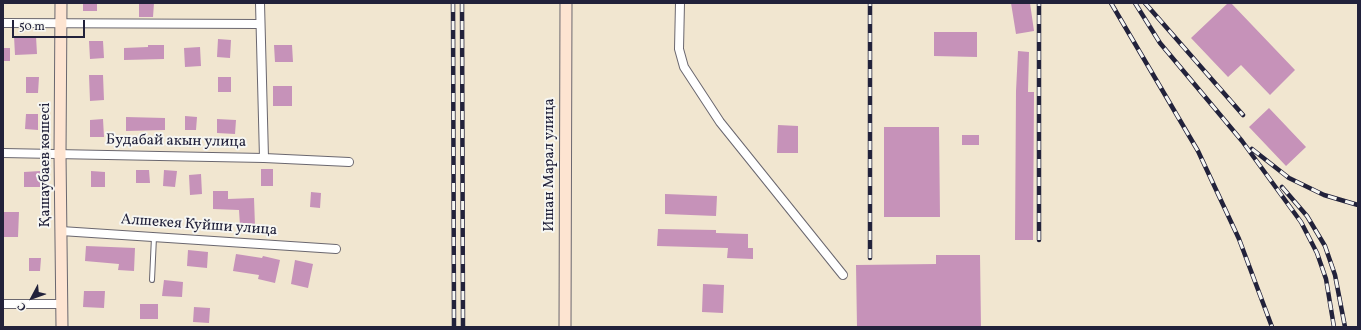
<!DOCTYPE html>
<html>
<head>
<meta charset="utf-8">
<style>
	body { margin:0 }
	#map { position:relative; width:1361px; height:330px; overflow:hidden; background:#f1e6d0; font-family:Vollkorn,serif }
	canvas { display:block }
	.frame { position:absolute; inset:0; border:4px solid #22223b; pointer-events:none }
	.north { position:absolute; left:12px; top:278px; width:40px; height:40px; -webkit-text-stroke:3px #f6f6f2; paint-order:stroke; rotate:229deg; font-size:11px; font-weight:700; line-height:16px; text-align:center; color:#22223b }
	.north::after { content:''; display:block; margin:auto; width:14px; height:18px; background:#22223b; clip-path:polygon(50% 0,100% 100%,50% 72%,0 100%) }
	.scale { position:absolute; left:12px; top:20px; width:73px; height:18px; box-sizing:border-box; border:2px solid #22223b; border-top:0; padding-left:5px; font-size:12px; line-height:14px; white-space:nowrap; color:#22223b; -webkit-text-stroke:3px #f6f6f2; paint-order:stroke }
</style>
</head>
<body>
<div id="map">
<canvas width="1361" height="330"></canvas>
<div class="frame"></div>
<div class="north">С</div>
<div class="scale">50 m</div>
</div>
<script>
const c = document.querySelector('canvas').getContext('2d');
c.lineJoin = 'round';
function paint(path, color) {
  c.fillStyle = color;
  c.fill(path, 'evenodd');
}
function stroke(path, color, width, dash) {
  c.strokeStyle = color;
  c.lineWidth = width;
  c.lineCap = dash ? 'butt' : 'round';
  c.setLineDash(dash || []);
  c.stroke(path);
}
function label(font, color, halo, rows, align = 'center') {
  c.font = font + ' Vollkorn,serif';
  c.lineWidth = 4;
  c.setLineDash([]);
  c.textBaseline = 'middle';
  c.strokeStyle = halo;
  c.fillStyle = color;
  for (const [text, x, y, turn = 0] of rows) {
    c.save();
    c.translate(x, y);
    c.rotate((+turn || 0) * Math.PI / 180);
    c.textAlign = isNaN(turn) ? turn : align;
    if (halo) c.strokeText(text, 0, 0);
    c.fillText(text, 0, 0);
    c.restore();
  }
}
const building = new Path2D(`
	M83,3H97V11H83Z
	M139,3H154L153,17H139Z
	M1011,3H1030L1034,31L1016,34Z
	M1228,3H1231L1295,70L1270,95L1241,65L1228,77L1191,38Z
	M934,32H977V57L934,56Z
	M14,36H36L37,54L15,55Z
	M218,39L231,40L230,58L217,57Z
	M89,41H103L104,58L90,59Z
	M148,45H164V59L124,60V48L148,47Z
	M274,45H292L293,62H275Z
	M200,47L201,66L185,67L184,48Z
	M3,48H10V61H3Z
	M1018,51L1029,52L1028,92H1034L1033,240H1015L1016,91Z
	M89,75H103L104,100L90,101Z
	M26,77H39L38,93H26Z
	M218,77H231V92H218Z
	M273,86H292V106H273Z
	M1269,108L1306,147L1286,166L1249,127Z
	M26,114H38V130L25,129Z
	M185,116L197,117L196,130H185Z
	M126,117L165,118V130L126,131Z
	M103,119L104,137H90V120Z
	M217,119L236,120L235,134L217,133Z
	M778,125L798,126V153H777Z
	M884,127H939L940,217H884Z
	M962,135H979V145H962Z
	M261,169H273V186H261Z
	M136,170H149L150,183H136Z
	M164,170L177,171L175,187L163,186Z
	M40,171V187H24V172Z
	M91,171L105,172V187H91Z
	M201,174L202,194L190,195L189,175Z
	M213,191H228V199L254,198L255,226H240L239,210L213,209Z
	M311,192L321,193L320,208L310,207Z
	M665,194L717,196L716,216L665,214Z
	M3,212H19L18,237H3Z
	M658,229L716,230V233L748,234V248H753V259L727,258L728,248L657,246Z
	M86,246L135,248L134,271L118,270L119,264L85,261Z
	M188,250L208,252L207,268L187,266Z
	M236,254L262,258L263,256L280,260L275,283L258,279L259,275L233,271Z
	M936,255H980L981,327H857L856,265L936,264Z
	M29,258H41L40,271H29Z
	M295,260L313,264L308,288L291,284Z
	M164,280L183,282L182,297L162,296Z
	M703,284L724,285L723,313L702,312Z
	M84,291H105L104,308L83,307Z
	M140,304H158V319H140Z
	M194,307L210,308L209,323L193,322Z`);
const lane = new Path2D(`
	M152,280L154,237`);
const street = new Path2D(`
	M260,3L264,158
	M680,3L679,49L684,67L720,122L843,275
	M3,23L260,24
	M3,153L264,158L349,162
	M61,231L336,249
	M3,304H62`);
const secondary = new Path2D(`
	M61,3L60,154L62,327
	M565,327L566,3`);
const rail = new Path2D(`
	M453,3L454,327
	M462,3L463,327
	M1111,3L1198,151L1239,239L1272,327
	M1135,3L1160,43L1242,141L1301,222L1317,253L1326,279L1334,327
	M1145,3L1243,115
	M1252,149L1289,178L1324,195L1358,205
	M1282,187L1307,216L1325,246L1335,275L1345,327
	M1039,240V3
	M870,258V3`);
const streetNames = [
	["Будабай акын улица",176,142,1],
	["Қашаубаев көшесі",46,165,-90],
	["Ишан Марал улица",550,165,-90],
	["Алшекея Куйши улица",199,226,4]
];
paint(building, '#c692b9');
stroke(lane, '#6a676f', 6);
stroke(street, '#6a676f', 10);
stroke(secondary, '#6a676f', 13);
stroke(lane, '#fff', 4);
stroke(street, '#fff', 8);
stroke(secondary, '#fde4d1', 11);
stroke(rail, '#22223b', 4.5);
stroke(rail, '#f6f6f2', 3, [9]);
label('15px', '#22223b', '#f6f6f2', streetNames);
</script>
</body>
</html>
